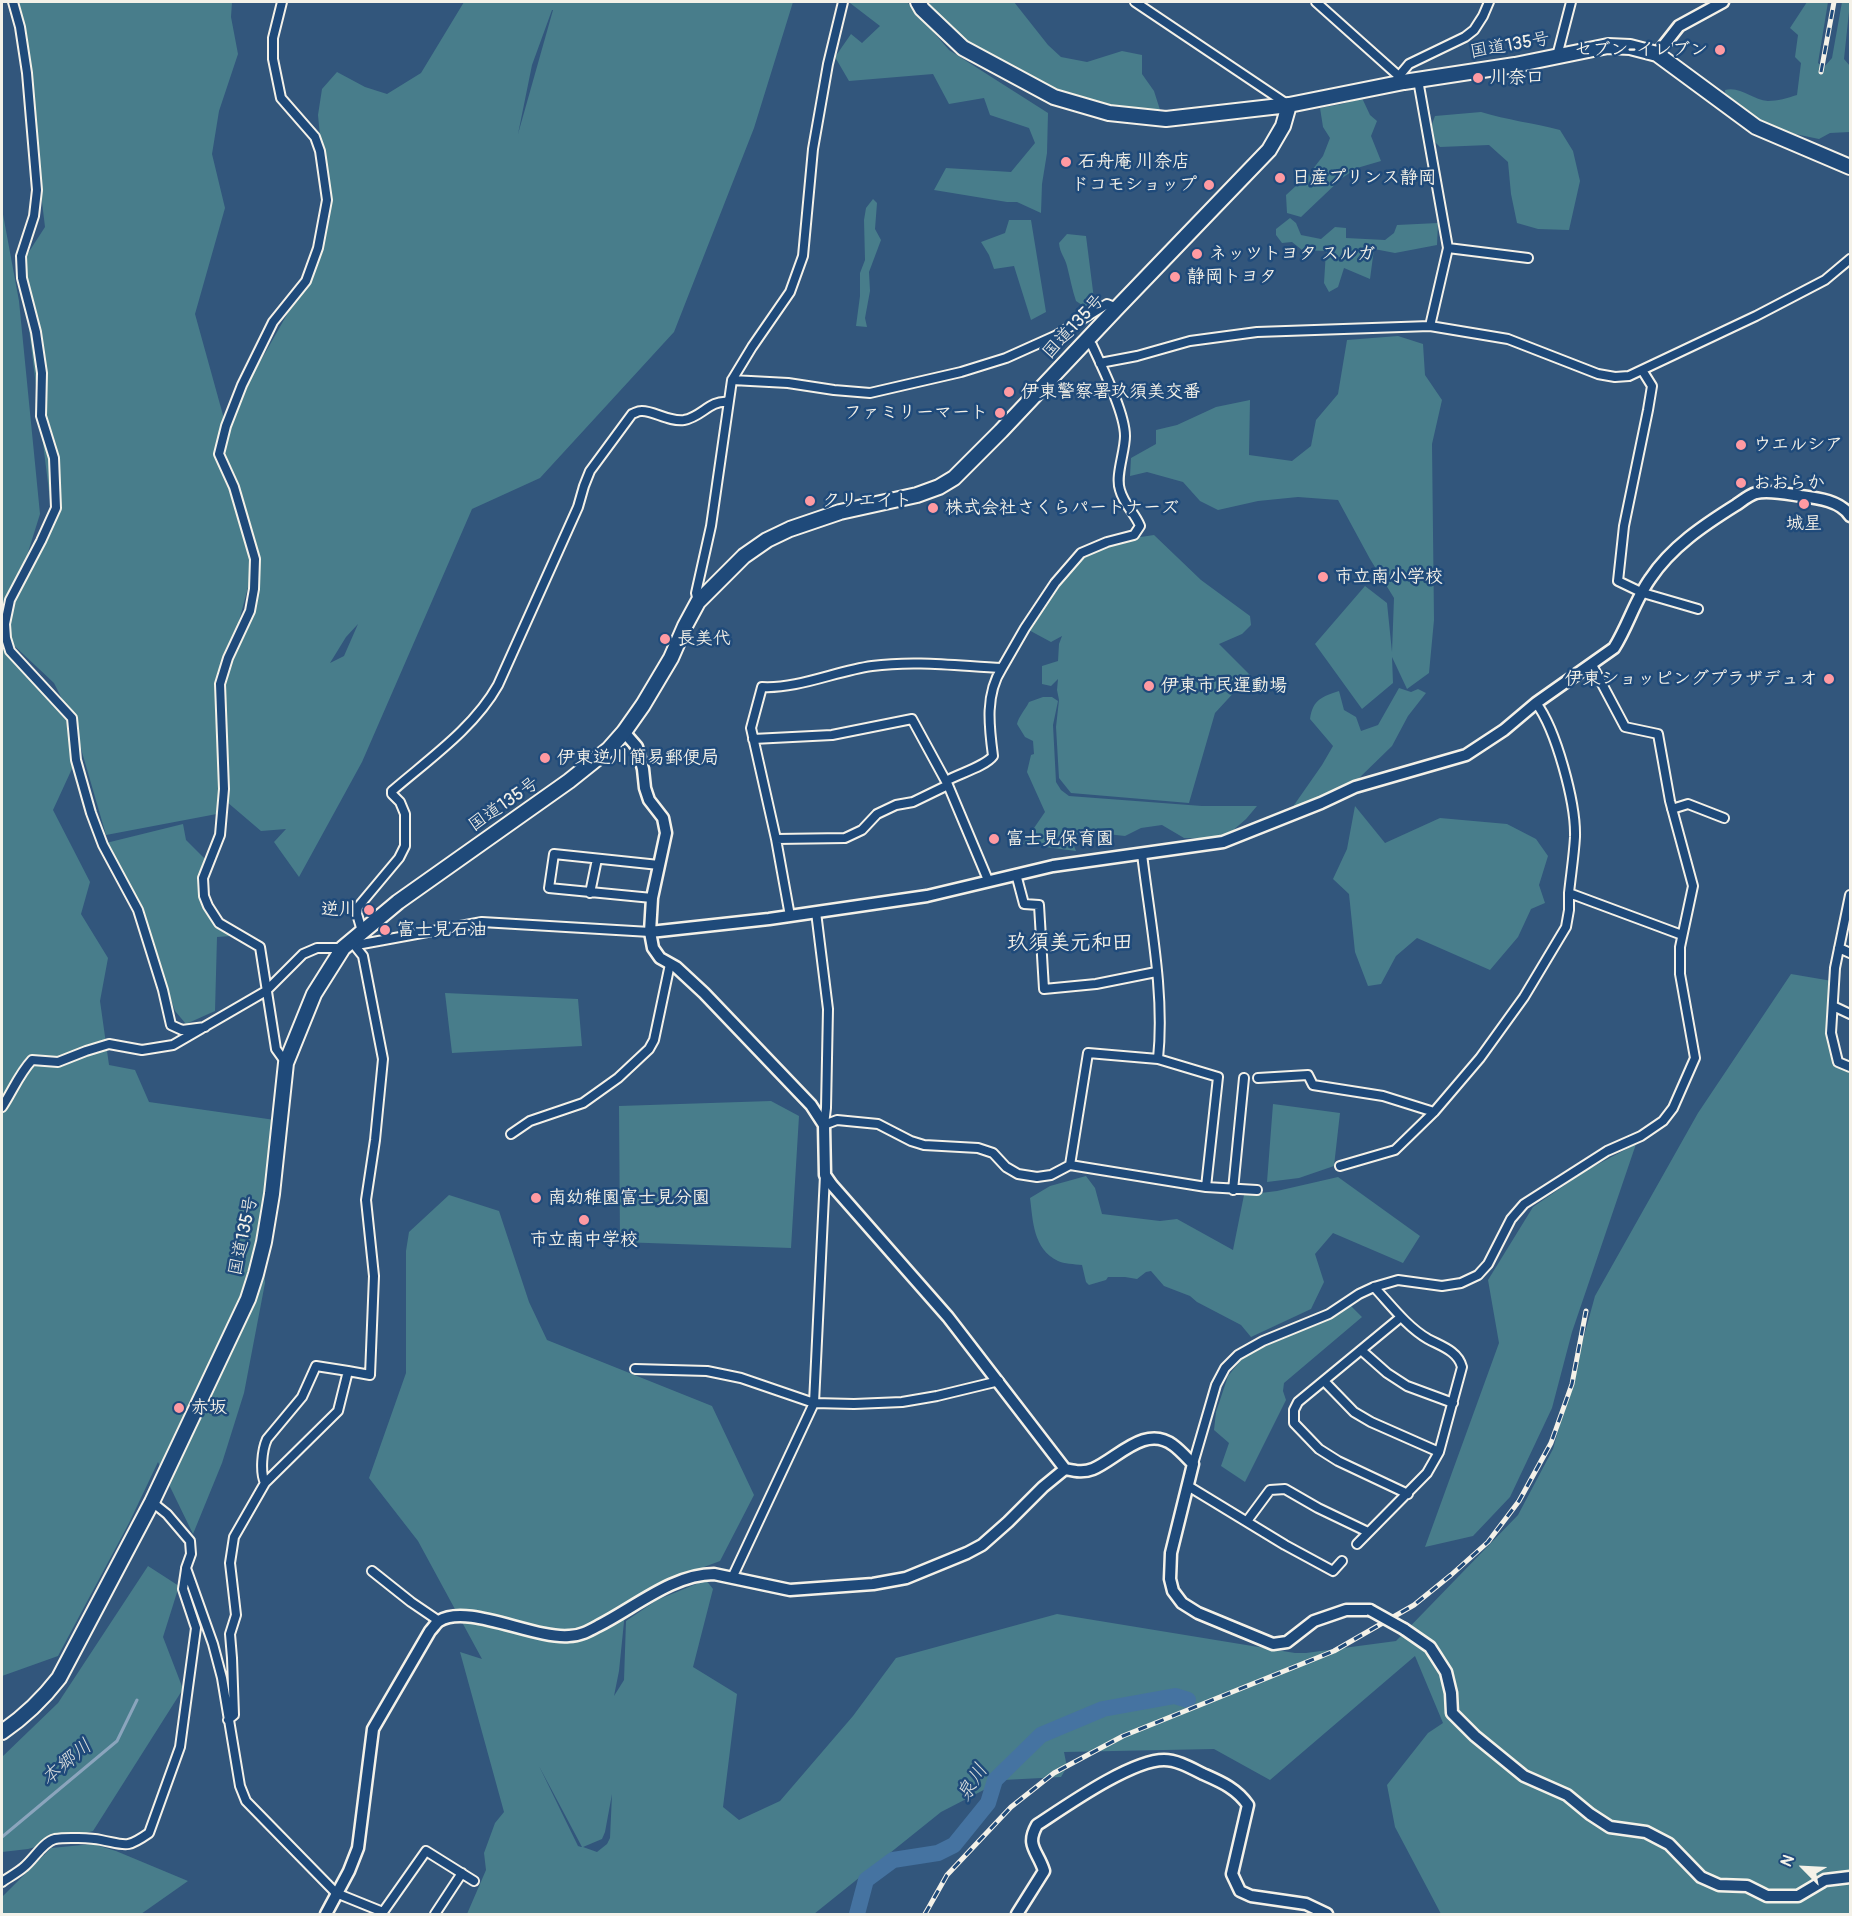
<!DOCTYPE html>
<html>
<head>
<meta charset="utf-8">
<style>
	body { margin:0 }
	#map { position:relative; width:1852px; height:1916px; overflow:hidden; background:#32567c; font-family:Pangolin,sans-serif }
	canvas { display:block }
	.frame { position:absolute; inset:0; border:3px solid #f4f1e8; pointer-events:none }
	.north { position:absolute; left:1774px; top:1838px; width:60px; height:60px; -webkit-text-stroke:4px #1f4a7a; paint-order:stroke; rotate:294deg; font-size:16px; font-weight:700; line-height:24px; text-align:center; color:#f4f1e8 }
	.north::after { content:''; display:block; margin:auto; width:21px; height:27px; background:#f4f1e8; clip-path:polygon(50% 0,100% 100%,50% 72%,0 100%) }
</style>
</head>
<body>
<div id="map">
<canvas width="1852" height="1916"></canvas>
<div class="frame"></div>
<div class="north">N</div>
</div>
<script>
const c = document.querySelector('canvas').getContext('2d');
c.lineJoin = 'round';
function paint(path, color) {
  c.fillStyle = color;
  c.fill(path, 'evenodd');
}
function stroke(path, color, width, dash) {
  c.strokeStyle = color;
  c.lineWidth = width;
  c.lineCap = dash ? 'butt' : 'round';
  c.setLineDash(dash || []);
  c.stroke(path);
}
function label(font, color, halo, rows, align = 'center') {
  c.font = font + ' Pangolin,"Klee One",sans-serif';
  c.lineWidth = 5;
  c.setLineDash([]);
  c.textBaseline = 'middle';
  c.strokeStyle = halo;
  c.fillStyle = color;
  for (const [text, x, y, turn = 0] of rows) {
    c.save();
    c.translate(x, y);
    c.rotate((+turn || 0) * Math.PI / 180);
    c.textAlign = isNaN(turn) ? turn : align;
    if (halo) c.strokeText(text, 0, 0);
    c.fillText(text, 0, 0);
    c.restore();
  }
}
const green = new Path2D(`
	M7,2H232L231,17L238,54L219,111L212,154L225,208L195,314L226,426L231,413L306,281L324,219V178L318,115L322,89L337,72L365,87L387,94L421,73L464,2H793L754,128L674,332L540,478L472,509L362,762L299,877L274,842L286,829L261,831L227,802L226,746L222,813L106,835L73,721L76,760L53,810L90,882L81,914L108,958L100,1001L109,1065L135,1070L149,1102L275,1120L261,1215L265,1283L244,1393L222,1463L193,1534L158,1462L129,1523L58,1656L2,1676V209L19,301L40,514L20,578L52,516L21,264L45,227L25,61ZM552,10H553L518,134L532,65ZM254,565L255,580L248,627L231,658V651ZM358,624L344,656L330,663L346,637ZM7,639L54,683L65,705L6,646Z
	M851,2H907L949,50L1048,113L1047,153L1042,184L1041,213L1017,202H1007L934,190L946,168L1011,172L1035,143L1029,128L990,115L984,98L949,104L933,74L849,81L835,57L851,34L862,43L880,26L850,3Z
	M921,2H1014L1048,45L1061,57L1087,62L1122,51L1142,55V74L1154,91L1161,113L1107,109L1024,81L974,54Z
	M1807,2H1828L1818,63L1824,67L1832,58L1842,2H1850L1844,59L1850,66V132L1830,133L1819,139L1795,134L1772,127L1726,100L1725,90C1741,86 1752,100 1768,101C1777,101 1788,98 1797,95L1801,63L1795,57L1798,35L1790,28Z
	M1362,98L1370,115L1377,121L1371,136L1381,161L1357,168L1342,178L1301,217L1287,213L1286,195L1309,174L1323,156L1330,138L1323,127L1320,108L1342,104Z
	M1481,112C1507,120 1533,123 1560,130L1573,151L1580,181L1569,230L1538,229L1517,223L1511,194L1508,162L1489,145L1440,147L1428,135L1435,116Z
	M873,199L877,203L875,229L881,240L869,272L870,291L865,318L867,327L856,326L860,296V273L865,260L864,220L866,208Z
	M1290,218L1296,223L1301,235L1321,239L1335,227L1346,228V238L1385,240L1394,233L1397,225L1438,223L1437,245L1395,253L1374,249L1370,279L1344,268L1338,287L1329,292L1324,283L1326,251L1302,250L1292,242L1282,243L1276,235V229Z
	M1009,220H1031L1046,312L1031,320L1014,266L994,269L989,255L981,242L1005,233Z
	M1067,234L1086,236L1094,299L1085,307L1076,301C1072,289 1070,278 1067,266C1065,257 1060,254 1059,243Z
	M1398,336L1423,344L1425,375L1442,400L1432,444L1434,620L1429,673L1407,689L1392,657L1393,683L1362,709L1315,644L1365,586L1387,603L1392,652L1394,598L1370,559L1338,500L1298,497L1258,501L1218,510L1200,501L1183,482L1147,472L1130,476L1131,458L1156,444V430L1177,425L1216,407L1250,400L1249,455L1292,461L1311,446L1316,420L1338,394L1347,340Z
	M1154,535L1201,580L1250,616L1251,625L1242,634L1219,644L1250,675L1215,713L1189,803L1071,793L1059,778L1056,727L1059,700L1057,690L1058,679L1051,686L1042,684V666L1058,661L1059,644L1062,636L1051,642L1025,628L1065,570L1107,542Z
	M1399,688L1411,692L1418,689L1426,693L1408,716L1392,746L1354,783L1292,808L1322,765L1333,746L1310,719C1313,699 1322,697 1339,691L1344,710L1356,717L1361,731L1378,725Z
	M1043,697H1052L1058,701L1053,725L1056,782L1061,790L1069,796L1202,806H1257L1246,819L1223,839L1184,838L1162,825L1141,828L1125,836L1088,832L1070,836L1076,851L1023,844L1045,812L1027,772L1031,755L1034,754L1033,741L1025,737L1017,724C1019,716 1025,710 1029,702Z
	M1355,806L1385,843L1440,818L1507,824L1536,839L1548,856L1539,885L1545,903L1531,909L1518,937L1490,970L1417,938L1396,956L1381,984L1368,986L1355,952L1349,894L1333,879L1347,849Z
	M183,824L186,840L205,859L203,882L219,923L231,936L217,937L215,1011L186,1024L175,1011L133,891L106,843Z
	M1791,974L1832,981L1834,1065L1850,1072V1914H1441L1395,1827L1387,1785L1428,1733L1443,1723L1415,1656L1270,1780L1214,1749L1064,1752L1067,1767L1061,1777L1003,1780L941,1812L814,1914H467L486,1870L484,1853L495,1823L504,1812L460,1652L482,1659L418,1541L369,1478L406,1373V1251L409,1232L449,1195L499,1211L529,1302L547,1340L712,1406L754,1495L720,1561L659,1584L625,1612L619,1671L614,1696L624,1680L626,1621L657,1600L706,1580L713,1589L693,1667L737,1694L723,1807L739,1820L780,1801L853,1716L896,1658L1057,1614L1295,1653H1306L1396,1641L1518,1515L1553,1449L1595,1296L1698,1113ZM539,1766L582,1847H581L578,1846ZM612,1794L610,1838L607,1844L597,1852L583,1847L602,1839L605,1832Z
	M445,993L578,999L582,1046L452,1053Z
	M771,1101L799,1116L791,1248L620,1242L619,1106Z
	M1273,1104L1340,1113L1334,1166L1299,1178L1267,1182Z
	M1636,1144L1572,1332L1552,1408L1510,1497L1473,1536L1425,1547L1499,1343L1488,1280L1533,1207L1587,1170Z
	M1086,1176L1095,1188L1102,1214L1160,1221L1177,1219L1233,1250L1244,1195L1277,1191L1338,1177L1420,1236L1403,1263L1333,1233L1315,1254L1324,1282L1311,1309L1251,1337L1241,1325L1197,1302L1190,1296L1164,1286L1151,1271L1146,1272L1137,1279L1125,1277H1108L1106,1280L1089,1285L1086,1282L1082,1265C1074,1264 1064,1264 1058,1261C1033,1249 1033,1221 1030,1198L1050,1186Z
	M1351,1306L1362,1317L1284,1383L1283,1391L1286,1400L1245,1482L1221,1466L1229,1443L1214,1430L1216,1412L1228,1376L1246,1354L1331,1319Z
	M148,1566L179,1586L163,1637L183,1689L93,1831L28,1849L2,1852V1757L58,1703Z
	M93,1844L116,1851L188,1881L141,1914H2V1897L51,1848Z`);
const stream = new Path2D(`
	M2,1837L117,1741L137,1700`);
const river = new Path2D(`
	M857,1914L866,1880L893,1860L938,1853L954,1845L988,1803L995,1780L1041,1735L1103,1709L1175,1696L1188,1700`);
const minor = new Path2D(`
	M13,2L20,27L27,73L37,190L34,216L21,256L22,278L36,332L42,373L41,416L54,458L56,508L41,541L10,600L5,624L6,638L10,651L72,718L76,760L91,813L103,845L138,910L163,990L171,1025L182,1030L205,1027
	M282,2L273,38V59L281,98L315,137L320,151L327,200L318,248L306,281L273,322L242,385L226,426L219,454L234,487L255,559L254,589L250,611L228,658L220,684L224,789L220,835L203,878L204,896L208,906L219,923L260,947L276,1049L286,1063
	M1135,2L1287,104
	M1316,2L1401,78
	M1557,56L1571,2
	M1399,76L1409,64L1465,37L1474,30L1483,16L1489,2
	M1418,80L1448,248L1430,326
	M1448,248L1528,258
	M1100,363L1137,356L1190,341L1257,332L1430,326L1508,339L1598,374L1615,377L1629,376L1756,316L1825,280L1850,259
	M1642,370L1652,386L1648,410L1624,526L1618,581L1643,593L1698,609
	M732,380L788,383L834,390L870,393L961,372L1006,358L1055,336L1107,304L1117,308
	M698,602L696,593L711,526L732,380L752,347L790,292L803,256L813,149L828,64L843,2
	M1536,703C1556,729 1576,803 1575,837C1574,855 1571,874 1569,893L1682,935
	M753,739L832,735L912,719L948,785L988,880
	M946,781C958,774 986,766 993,756C989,726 985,694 1002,668
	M1672,809L1688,804L1724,818
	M776,839L751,728L762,687C798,689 836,671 872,666C915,660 959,666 1002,668L1025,628L1055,583L1081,553L1107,542L1134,535L1140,526C1135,513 1124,505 1120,490C1115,476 1125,452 1125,436C1125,413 1102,367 1092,345L1087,341
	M1142,854C1150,921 1165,993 1158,1059
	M1016,874L1024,904L1039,905L1044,989L1096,984L1156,972
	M590,893L597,859
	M1850,895L1835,968L1831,1033L1838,1062L1850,1067
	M652,898L549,888L554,854L659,865
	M816,912L828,1009L826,1108L824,1125L837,1120L878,1124L911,1141L924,1145L978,1148L993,1153L1006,1167L1018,1174L1037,1177L1051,1175L1070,1165L1206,1187L1257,1190
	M790,916L776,839L845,838L862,830L877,814L896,805L913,802L948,785
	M362,931L357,914L358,907L399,858L405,846V814L400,802L392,794V791C429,759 474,728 498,685L578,507L584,486L590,471L632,414C635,413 638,411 641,411C653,410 668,422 684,420C702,417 709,400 728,402
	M352,941L362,944L482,922L650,932
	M1839,948L1850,953
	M1833,1006L1850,1014
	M1258,1078L1308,1075L1313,1085L1383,1096L1434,1112
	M2,1107C12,1092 19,1074 32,1060L58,1062L86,1051L109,1044L142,1050L173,1045L266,991L303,954L317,948H343
	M511,1134L530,1121L583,1103L618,1078L649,1049L654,1040L670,964
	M1070,1165L1088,1053L1158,1059L1218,1077L1206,1187
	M1340,1166L1395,1150L1434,1112L1480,1058L1524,997L1566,927L1569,910V893
	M1233,1190L1244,1078
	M1401,1317L1298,1402L1294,1410V1423L1319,1449L1338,1461L1408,1494
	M1361,1350L1387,1373L1407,1386L1453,1403
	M635,1369L707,1371L741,1378L814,1403L854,1404L902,1402L937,1396L999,1381
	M1324,1381L1354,1412L1371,1422L1439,1452
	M1193,1464L1216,1385L1225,1368L1238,1355L1263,1341L1329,1314L1359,1294L1374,1287L1398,1280L1442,1286L1461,1283L1478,1275L1488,1264L1511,1219L1524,1204L1607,1151L1641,1136L1663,1121L1673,1108L1695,1058L1680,974V947L1693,886L1670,801L1658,734L1625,727L1592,665
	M265,1483C260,1472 262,1450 267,1439L302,1397L316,1366L348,1371
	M1188,1486L1285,1545L1333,1571L1342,1561
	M152,1502L167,1514L190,1541L191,1554L186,1568L213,1644L222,1678L240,1786L246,1801L336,1893L383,1912L426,1851L474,1881
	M1247,1521L1270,1490L1285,1489L1318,1508L1368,1532
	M1357,1544L1427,1473L1439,1452L1462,1367C1458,1351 1441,1346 1428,1339C1407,1327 1390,1304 1374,1287
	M372,1571L411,1602L439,1621
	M732,1578L814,1403L825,1175
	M228,1720L234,1715L232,1658L230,1634L236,1615L230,1563L234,1537L265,1483L338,1411L348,1371L370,1375L374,1276L366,1200L375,1140L383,1059L363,956L351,941
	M2,1882C9,1877 17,1873 24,1867C34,1859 43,1842 55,1839C65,1837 92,1838 101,1840C126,1845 126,1849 149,1833L180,1747L196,1628L183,1589L186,1569
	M435,1914L462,1873`);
const tertiary = new Path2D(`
	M1657,54L1679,26L1723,2
	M624,732L637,747L643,769L645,788L649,800L663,818L666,833L652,898L650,932L653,948L660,958L676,967L704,993L811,1105L824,1125L825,1175L832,1185L948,1317L1065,1469C1075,1471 1083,1473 1093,1469C1117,1459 1145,1424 1173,1445C1180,1450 1187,1458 1193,1464L1171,1553L1170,1579L1173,1591L1182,1603L1198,1613L1273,1644L1287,1642L1314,1621L1346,1610H1370
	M650,932L769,919L927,896L1053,866L1223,842L1321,803L1355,787L1466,755L1504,730L1536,703L1614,648C1628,626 1635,600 1650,579C1671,547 1704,525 1736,505C1742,501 1749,495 1756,493C1770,490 1787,494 1801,496C1818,498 1841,501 1850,516
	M1404,1629L1430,1647L1446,1672L1451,1693L1452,1713L1475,1736L1524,1776L1567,1795L1590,1814L1610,1827L1646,1832L1669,1844L1701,1877L1719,1885L1747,1886L1767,1896H1798L1825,1880L1850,1877
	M326,1914L349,1871L358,1848L373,1729L430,1631C433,1628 436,1623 439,1621C467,1603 533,1639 569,1636C580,1636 589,1631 598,1626C634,1608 673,1574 714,1574L790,1590L873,1584L906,1578L967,1553L982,1545L1008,1522L1043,1487L1065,1469
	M1017,1914L1044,1871C1038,1851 1025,1846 1037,1825C1066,1806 1131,1760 1164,1760C1177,1760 1191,1768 1203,1774C1221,1782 1236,1788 1248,1805L1232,1874L1240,1891L1251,1896L1306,1904L1327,1914`);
const trunk = new Path2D(`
	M918,2L922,9L963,48L1054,97L1109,113L1166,119L1289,105L1404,82L1515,65L1608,46L1630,47L1657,54L1756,127L1850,167
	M2,1732C24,1717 42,1700 59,1678L152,1502L248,1299L256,1274L264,1242L272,1194L286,1063L314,994L343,948L398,902L569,781L609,749L624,732L643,705L671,658L685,626L698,602L744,556L767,540L790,529L840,512L917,495L939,487L954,478L1001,431L1117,308L1269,150L1283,126L1289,105`);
const rail = new Path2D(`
	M1821,72L1834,2
	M925,1914L947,1875L1011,1807L1054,1773L1123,1736L1334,1651L1414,1605L1451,1575L1488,1542L1519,1501L1551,1443L1572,1384L1586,1311`);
const tertiaryBridge = new Path2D(`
	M1370,1610L1404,1629`);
const markers = [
	[1720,50,6,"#ff9aa2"],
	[1478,78,6,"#ff9aa2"],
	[1066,162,6,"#ff9aa2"],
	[1280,178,6,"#ff9aa2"],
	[1209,185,6,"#ff9aa2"],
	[1197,254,6,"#ff9aa2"],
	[1175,277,6,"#ff9aa2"],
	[1009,392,6,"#ff9aa2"],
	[1000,413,6,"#ff9aa2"],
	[1741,445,6,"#ff9aa2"],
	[1741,483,6,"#ff9aa2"],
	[810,501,6,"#ff9aa2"],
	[1804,504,6,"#ff9aa2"],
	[933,508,6,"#ff9aa2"],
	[1323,577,6,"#ff9aa2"],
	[665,639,6,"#ff9aa2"],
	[1829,679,6,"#ff9aa2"],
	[1149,686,6,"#ff9aa2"],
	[545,758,6,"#ff9aa2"],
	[994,839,6,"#ff9aa2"],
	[369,910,6,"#ff9aa2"],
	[385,930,6,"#ff9aa2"],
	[536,1198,6,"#ff9aa2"],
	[584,1220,6,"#ff9aa2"],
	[179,1408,6,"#ff9aa2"]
];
const streetNames = [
	["国道135号",1510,46,-10],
	["国道135号",1074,327,-47],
	["国道135号",504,805,-35],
	["国道135号",244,1236,-78]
];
const poiNames = [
	["セブン-イレブン",1708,50,"right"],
	["川奈口",1490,78],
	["石舟庵 川奈店",1078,162],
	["日産プリンス静岡",1292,178],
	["ドコモショップ",1197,185,"right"],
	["ネッツトヨタ スルガ",1209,254],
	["静岡トヨタ",1187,277],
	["伊東警察署玖須美交番",1021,392],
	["ファミリーマート",988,413,"right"],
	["ウエルシア",1753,445],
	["おおらか",1753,483],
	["クリエイト",822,501],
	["株式会社さくらパートナーズ",945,508],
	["城星",1804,524,"center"],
	["市立南小学校",1335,577],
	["長美代",677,639],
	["伊東ショッピングプラザデュオ",1817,679,"right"],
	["伊東市民運動場",1161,686],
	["伊東逆川簡易郵便局",557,758],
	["富士見保育園",1006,839],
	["逆川",357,910,"right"],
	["富士見石油",397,930],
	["南幼稚園富士見分園",548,1198],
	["市立南中学校",584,1240,"center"],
	["赤坂",191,1408]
];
const waterNames = [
	["本郷川",67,1763,-40],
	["泉川",973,1783,-58]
];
const quarterNames = [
	["玖須美元和田",1070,944]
];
paint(green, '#487d8b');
stroke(stream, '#8ba5bd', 3);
stroke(river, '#4573a1', 16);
stroke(minor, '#f4f1e8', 12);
stroke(tertiary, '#f4f1e8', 15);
stroke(trunk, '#f4f1e8', 18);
stroke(minor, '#1f4a7a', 8);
stroke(tertiary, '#1f4a7a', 10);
stroke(trunk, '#1f4a7a', 14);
stroke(rail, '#f4f1e8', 5);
stroke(rail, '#1f4a7a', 3, [9]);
stroke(tertiaryBridge, '#f4f1e8', 15, []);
stroke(tertiaryBridge, '#1f4a7a', 10);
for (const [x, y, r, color] of markers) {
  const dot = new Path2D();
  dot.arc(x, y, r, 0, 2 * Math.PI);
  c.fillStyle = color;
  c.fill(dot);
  stroke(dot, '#1f4a7a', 2);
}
label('18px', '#f4f1e8', '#1f4a7a', streetNames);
label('bold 18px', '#f4f1e8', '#1f4a7a', poiNames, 'left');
label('italic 20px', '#dadedd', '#1f4a7a', waterNames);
label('bold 21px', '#f4f1e8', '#1f4a7a', quarterNames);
</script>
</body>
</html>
